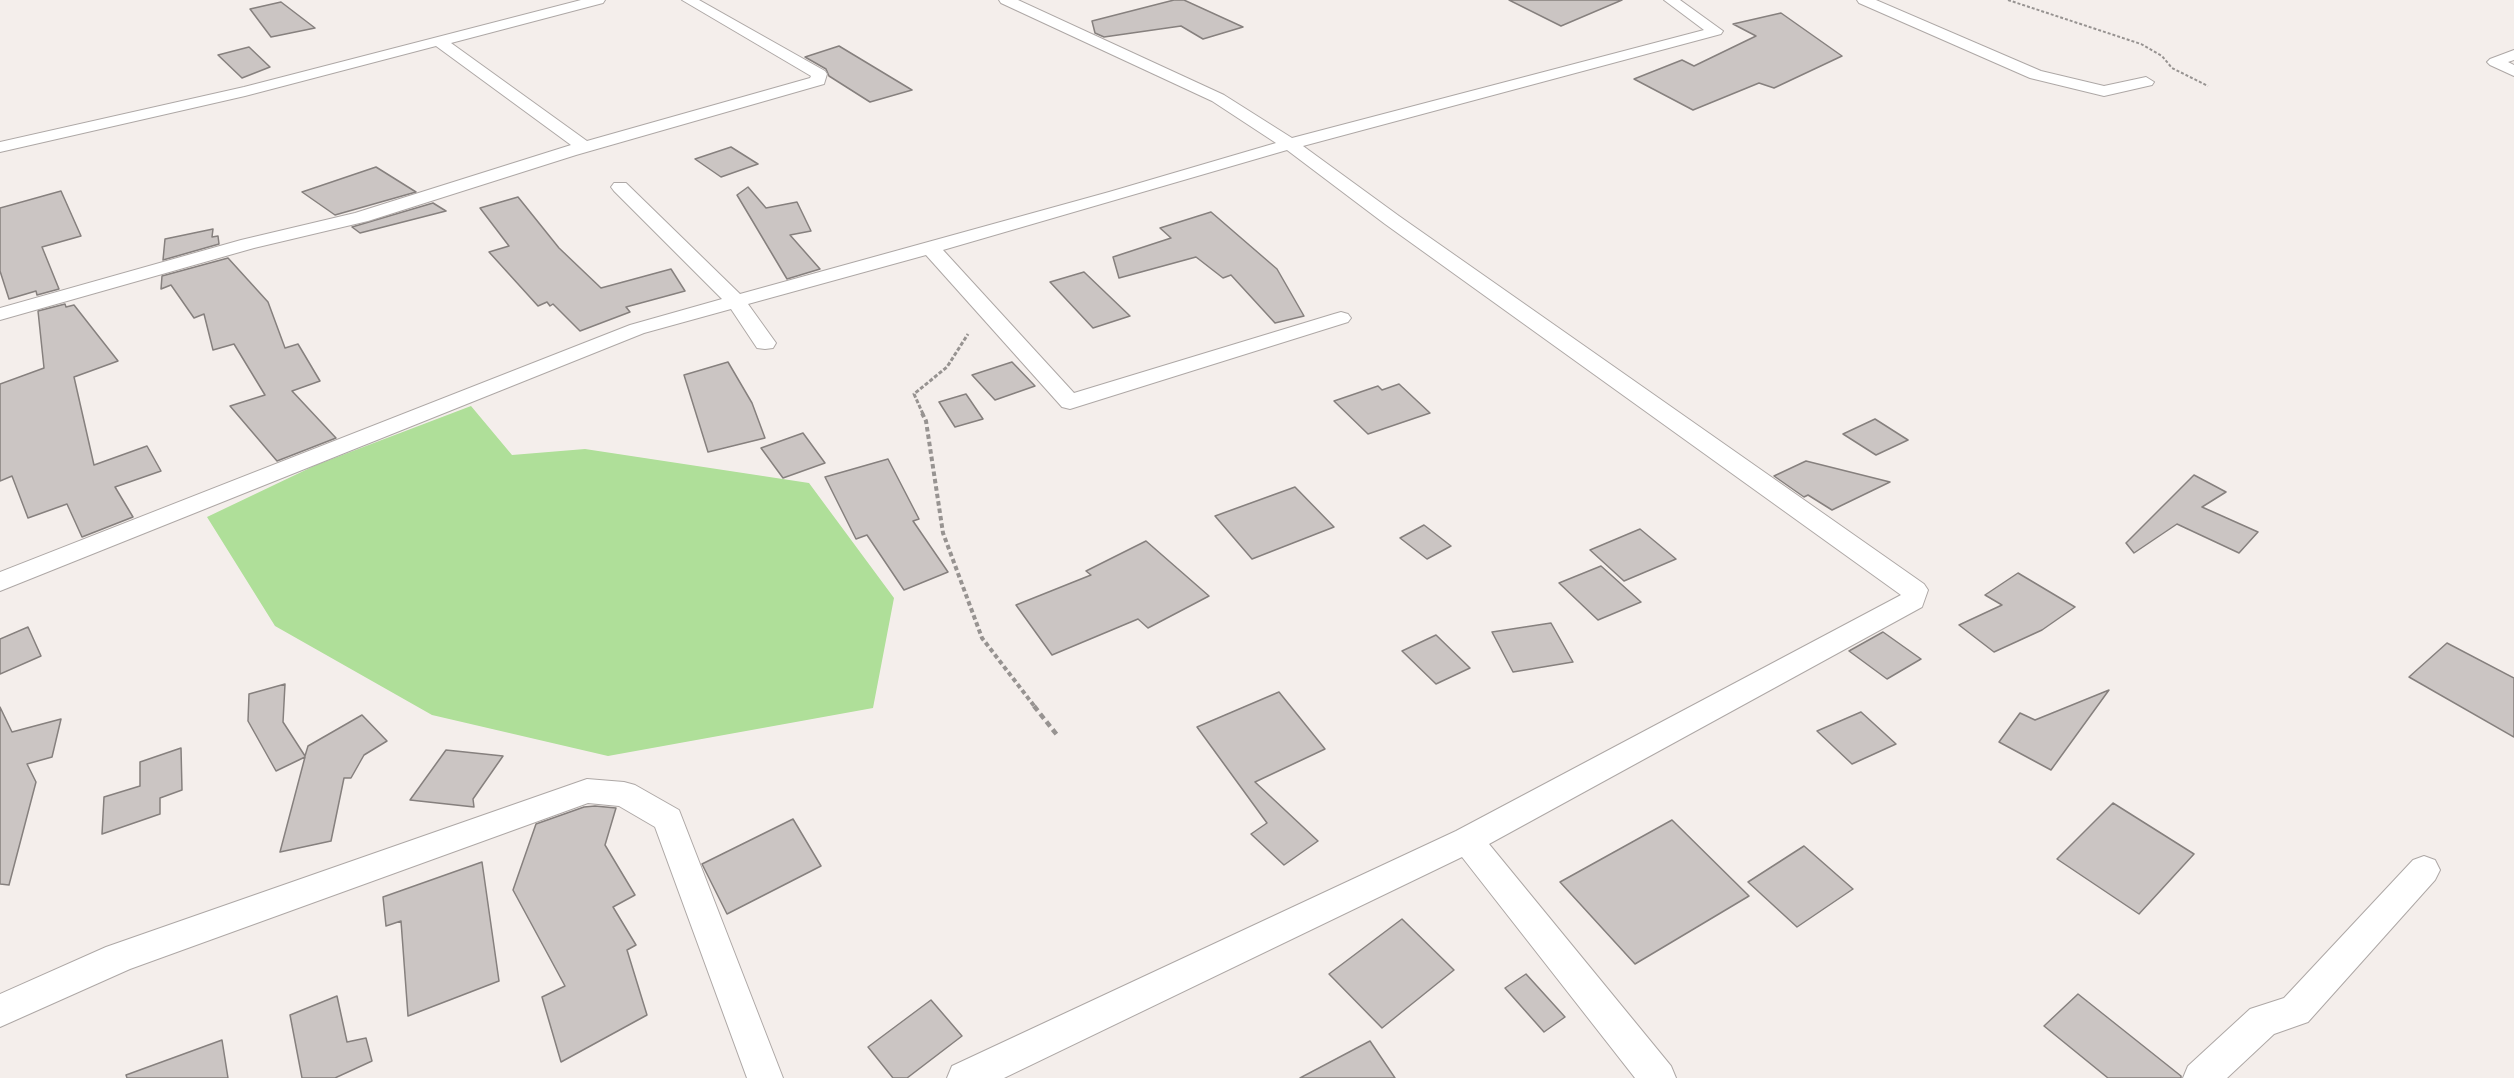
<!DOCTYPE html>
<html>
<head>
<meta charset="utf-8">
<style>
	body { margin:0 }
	canvas { display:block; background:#f4eeeb }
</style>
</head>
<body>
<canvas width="2514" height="1078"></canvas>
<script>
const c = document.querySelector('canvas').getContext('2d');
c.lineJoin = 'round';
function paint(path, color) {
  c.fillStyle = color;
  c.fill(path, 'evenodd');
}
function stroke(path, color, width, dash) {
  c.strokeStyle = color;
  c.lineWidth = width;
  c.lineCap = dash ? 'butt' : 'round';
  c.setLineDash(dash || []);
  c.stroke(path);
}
const green = new Path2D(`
	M471,406L512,455L585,449L809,483L894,598L873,708L608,756L432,715L275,626L207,517L316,465Z`);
const building = new Path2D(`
	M1174,0H1184L1243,27L1203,39L1181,26L1104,37L1095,33L1092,21Z
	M1509,0H1622L1561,26Z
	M281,2L315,28L271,37L250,9Z
	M1781,13L1842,56L1774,88L1759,83L1693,110L1634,79L1682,60L1694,66L1756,36L1733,24Z
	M839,46L912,90L870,102L829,76L826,69L805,57Z
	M249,47L270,67L242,78L218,55Z
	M731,147L758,164L721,177L695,159Z
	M376,167L416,192L335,215L302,192Z
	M748,187L766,208L797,202L811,231L790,235L820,269L787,279L737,195Z
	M61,191L81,236L42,247L59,289L37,295L36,291L9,299L0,271V208Z
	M518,197L559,248L601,288L671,269L685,291L626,307L630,312L580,331L553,304L550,306L547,302L538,306L489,252L509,246L480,208Z
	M433,203L446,211L360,233L352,227Z
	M1211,212L1277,269L1304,316L1275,323L1231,275L1223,278L1196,257L1119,278L1113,257L1171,238L1160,228Z
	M213,229L212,237L218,236L219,244L163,260L165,239Z
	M228,258L268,302L285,348L298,344L320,381L292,391L336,438L277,461L230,406L265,395L234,344L213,350L204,314L194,318L171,285L161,289L162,276Z
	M1084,272L1130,316L1093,328L1050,282Z
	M65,304L66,307L74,305L118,361L74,377L94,465L147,446L161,471L115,487L133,517L82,537L67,504L28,518L12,476L0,481V384L44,368L38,311Z
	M728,362L752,403L765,438L708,452L684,375Z
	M1012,362L1035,386L995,400L972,375Z
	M1399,384L1430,413L1368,434L1334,401L1378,386L1382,390Z
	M966,394L983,419L955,427L939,402Z
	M1875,419L1908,440L1876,455L1843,434Z
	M803,433L825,463L783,478L761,448Z
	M888,459L919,519L913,521L948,572L904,590L867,535L856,539L825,477Z
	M1806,461L1890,482L1832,510L1808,495L1804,497L1774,476Z
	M2194,475L2226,492L2202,507L2258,532L2239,553L2177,524L2134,553L2126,543Z
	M1295,487L1334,527L1252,559L1215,516Z
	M1424,525L1451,546L1427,559L1400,538Z
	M1640,529L1676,559L1624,581L1590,550Z
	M1146,541L1209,596L1148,628L1138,619L1052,655L1016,605L1091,575L1086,571Z
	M1601,566L1641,602L1598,620L1559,583Z
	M2018,573L2075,607L2042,630L1994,652L1959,625L2002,605L1985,595Z
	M1551,623L1573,662L1513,672L1492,632Z
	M28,627L41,656L0,674V639Z
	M1883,632L1921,659L1887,679L1849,651Z
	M1436,635L1470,668L1436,684L1402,651Z
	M2447,643L2514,678V737L2409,677Z
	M285,684L283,722L305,756L308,746L362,715L387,741L364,755L351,778H344L331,841L280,852L305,757L276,771L248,721L249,694Z
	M2109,690L2051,770L1999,742L2020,713L2035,720Z
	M1279,692L1325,749L1255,782L1318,841L1284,865L1251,834L1267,823L1197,727Z
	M0,707L12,732L61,719L52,757L27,764L36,782L9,885L0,884Z
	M1861,712L1896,744L1852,764L1817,731Z
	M181,748L182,790L160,798V814L102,834L104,797L140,786V762Z
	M446,750L503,756L473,799L474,807L410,800Z
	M2113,803L2194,854L2139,914L2057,859Z
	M595,806L616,808L605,845L635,895L613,907L636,945L627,950L647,1015L561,1062L542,997L565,986L513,890L536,824L584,807Z
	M793,819L821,866L727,914L702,864Z
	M1672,820L1749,896L1635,964L1560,882Z
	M1804,846L1853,889L1797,927L1748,882Z
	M482,862L499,981L408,1016L401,921L386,926L383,897Z
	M1402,919L1454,970L1382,1028L1329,974Z
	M1526,974L1565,1017L1544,1032L1505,988Z
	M2078,994L2181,1076V1078H2108L2044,1026Z
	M337,996L347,1042L366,1038L372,1061L335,1078H302L290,1015Z
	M931,1000L962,1036L907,1078H893L868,1047Z
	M222,1040L228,1078H127L126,1075Z
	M1370,1041L1395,1078H1300Z`);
const pathFar3 = new Path2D(`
	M2008,0L2141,44L2162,56L2172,68L2208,86`);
const pathFar2 = new Path2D(`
	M923,414L914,394L947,367L968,334`);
const pathFar1 = new Path2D(`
	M922,413L926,421L943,533L982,638L1035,707`);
const path = new Path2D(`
	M1034,706L1057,735`);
const minor = new Path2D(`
	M581,0H605L603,3L451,43L587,141L810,78L811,76L682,0H699L825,71L827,74L824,84L576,155L368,221L254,248L0,320V308L241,240L355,213L571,145L436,46L245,96L0,152V142L244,87Z
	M999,0H1018L1224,95L1292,138L1704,30L1664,0H1680L1723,31L1721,34L1303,146L1399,216L1924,584L1928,590L1922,607L1489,844L1671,1066L1676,1078H1635L1462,857L1004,1078H947L952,1066L1456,831L1901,595L1385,224L1287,150L943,250L1074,393L1334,314L1341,312L1348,314L1351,318L1348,322L1070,409L1062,407L926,255L748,304L776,343L773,348L765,349L757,348L731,309L644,333L0,591V572L630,325L722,299L614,191L611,187L614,183H626L740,294L1109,192L1276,143L1212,101L1001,3Z
	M1857,0H1876L2041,71L2104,86L2146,77L2154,82L2152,85L2104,96L2030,78L1859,3Z
	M2514,50V60L2508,62L2514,65V76L2490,65L2487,62L2490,59Z
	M587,779L624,782L635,785L679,810L783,1078H747L655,827L619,806L588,803L130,969L0,1027V994L106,947Z
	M2424,856L2435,860L2440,870L2435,880L2308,1022L2274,1034L2227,1078H2183L2188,1066L2250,1009L2284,998L2413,860Z`);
paint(green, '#afdf99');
paint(building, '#cbc5c3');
stroke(building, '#86807e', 1.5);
stroke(minor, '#aea8a6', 2);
stroke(pathFar3, '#979391', 2, [3, 2]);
stroke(pathFar2, '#979391', 3, [4, 2]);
stroke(pathFar1, '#979391', 4, [4.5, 3]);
stroke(path, '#979391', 4.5, [6, 4]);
paint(minor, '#fff');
</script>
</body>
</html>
